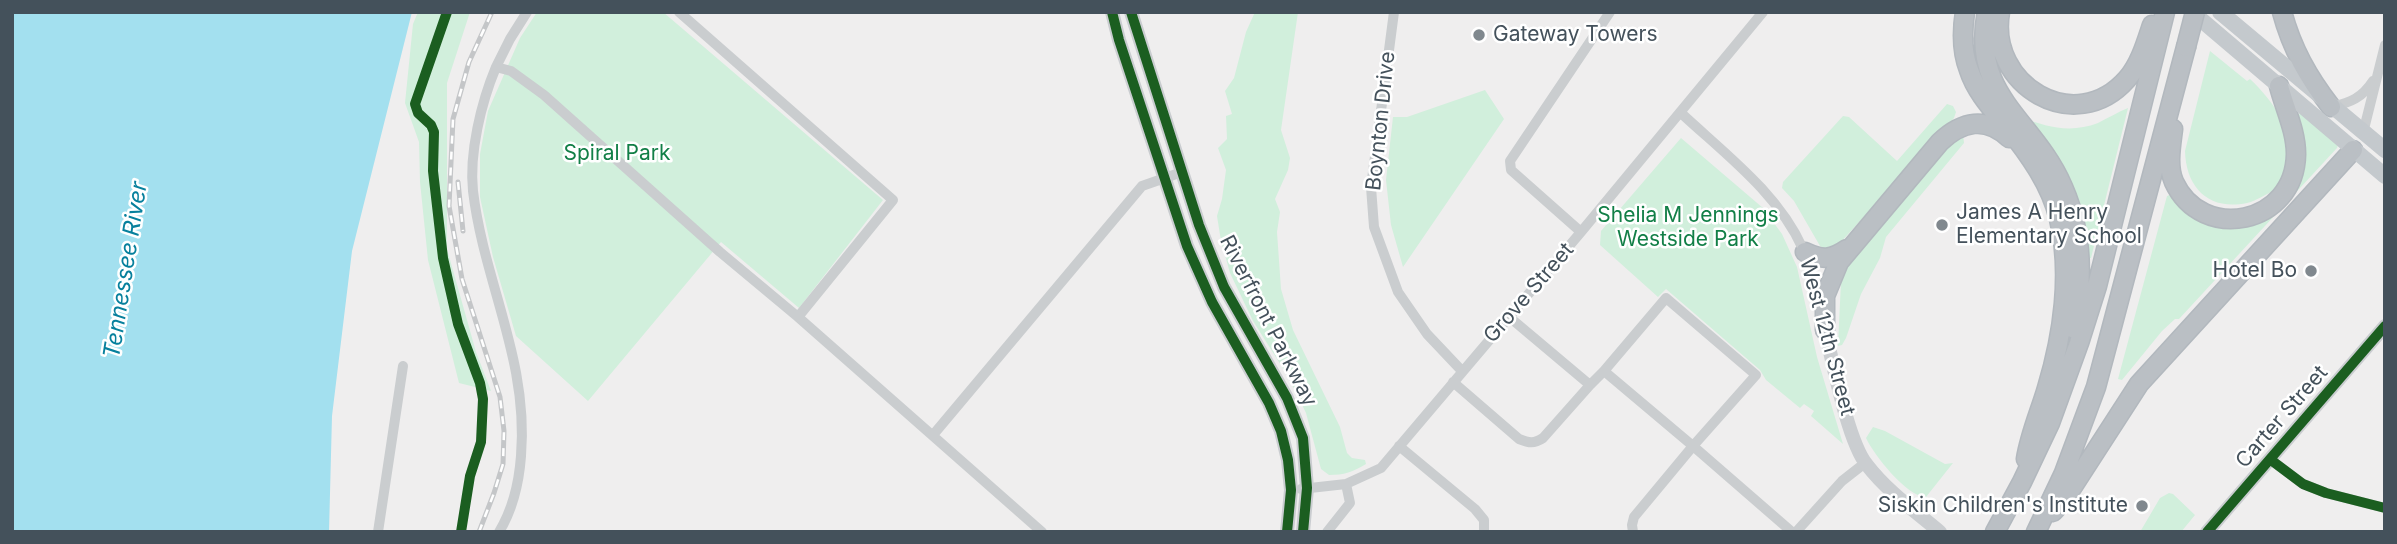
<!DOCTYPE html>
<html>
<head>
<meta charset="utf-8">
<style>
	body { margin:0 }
	#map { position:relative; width:2397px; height:544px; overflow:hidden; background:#efeeee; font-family:Inter,sans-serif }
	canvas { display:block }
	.frame { position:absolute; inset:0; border:14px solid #44515b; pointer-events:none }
</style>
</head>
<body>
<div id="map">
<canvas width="2397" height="544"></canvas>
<div class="frame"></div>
</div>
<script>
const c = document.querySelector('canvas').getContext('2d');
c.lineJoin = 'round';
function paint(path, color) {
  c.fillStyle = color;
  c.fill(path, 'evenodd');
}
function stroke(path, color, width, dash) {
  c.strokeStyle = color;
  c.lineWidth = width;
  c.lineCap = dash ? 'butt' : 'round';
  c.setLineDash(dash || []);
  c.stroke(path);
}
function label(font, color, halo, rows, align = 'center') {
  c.font = font + ' Inter,sans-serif';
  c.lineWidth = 5;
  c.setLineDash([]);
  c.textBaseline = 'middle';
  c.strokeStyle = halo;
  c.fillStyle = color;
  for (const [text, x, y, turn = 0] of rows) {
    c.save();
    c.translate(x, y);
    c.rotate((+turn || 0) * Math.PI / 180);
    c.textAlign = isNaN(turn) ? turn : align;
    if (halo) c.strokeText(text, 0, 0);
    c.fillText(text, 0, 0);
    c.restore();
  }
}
const green = new Path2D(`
	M418,12H470L447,83V249L476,352L491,391L459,383L428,260L420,182L419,142L405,103L413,24Z
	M537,12H663L883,200L799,308L721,242L588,401L516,336L493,257L480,197V154L488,111L520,38Z
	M1255,12H1298L1281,130L1290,158L1288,170L1275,199L1280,212L1277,232L1281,289L1293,330L1340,427L1347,453L1352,458L1365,460L1366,464C1353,472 1344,475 1329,475L1321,469L1306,413L1289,378L1253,321L1230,273L1221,241L1217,216L1222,199L1226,170L1218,148L1227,139L1226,116L1232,114L1225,91L1234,78L1246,32Z
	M2210,51L2247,81L2250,79C2274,102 2294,130 2288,165C2287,173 2281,182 2277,190C2266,193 2257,201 2247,203C2209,211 2186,188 2185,151Z
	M1485,90L1504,119L1403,267L1391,225L1386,180L1393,117H1407Z
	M1947,104L1953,106L1956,112L1954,118L1840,243L1833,249L1826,250L1820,246L1794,201L1782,188L1783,182L1843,116L1849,117L1897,161Z
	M2128,108L2091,258H2086L2022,117C2047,128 2072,133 2098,123C2108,118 2118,112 2128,108Z
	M2300,112L2338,145L2337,148L2179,319H2175L2162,331L2122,380L2118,379L2167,196L2172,194C2186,211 2211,231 2235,228C2251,226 2267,213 2281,206L2298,117Z
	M1963,134L1964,143L1886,237L1880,258L1861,294L1846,338L1842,345L1838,346L1841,281L1861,239L1939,148Z
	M1681,138L1763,208L1782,234L1797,267L1817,357L1843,444L1811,416L1814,411L1804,404L1800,408L1766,380L1760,370L1666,289L1658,297L1600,245L1601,231Z
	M1873,427L1885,431L1945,464L1953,463L1926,497C1907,497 1874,455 1866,438Z
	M2169,493L2173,494L2195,515L2181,532H2140L2160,498Z`);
const water = new Path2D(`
	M12,12H412L352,251L332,416L329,532H12Z`);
const minor = new Path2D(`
	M527,12L510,39L496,67L511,71L544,95L720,252L798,317L1042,532
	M679,12L893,200L798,317
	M1394,12L1371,187L1374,227L1398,292L1427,334L1462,371
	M496,67C481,103 469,153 473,191C484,283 529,360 521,456C519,483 513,509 499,532
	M2332,107C2351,102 2362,98 2373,81
	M1681,113C1725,154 1778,193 1803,249C1811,266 1814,288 1819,307
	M2363,133L2385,45
	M1581,232L1511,170L1510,161L1610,12
	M1666,298L1756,375L1693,446L1604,371Z
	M1508,316L1590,385L1604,371
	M1453,382L1519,439C1529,443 1534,444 1543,438L1590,385
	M933,435L1142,186L1182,172
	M1399,446L1475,509L1484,520V532
	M2271,460L2303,484L2326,493L2385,508
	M1301,489L1346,484L1381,468L1581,232L1763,12
	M378,532L403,366
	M1327,532L1350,503L1346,484
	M1633,532L1632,525L1634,517L1693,446L1792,532
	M1796,532L1842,481L1865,463`);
const secondary = new Path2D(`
	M1112,12L1119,40L1187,246L1212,302L1269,403L1281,431L1288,460L1291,490L1287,532
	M1131,12L1199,225L1224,287L1287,398L1303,438L1307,488L1303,532
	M1825,330C1833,363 1848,442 1867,465C1887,491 1915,511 1940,532
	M2207,532L2385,326`);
const primary = new Path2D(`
	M2192,12L2385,176
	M2220,12L2385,150`);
const motorway = new Path2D(`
	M1965,12C1962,31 1962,52 1969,70C1976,92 1993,110 2007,127C2029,154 2051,185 2059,219C2072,273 2063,335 2047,388C2040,412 2030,434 2026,459
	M1987,12C1970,97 2034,119 2063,187C2083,232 2083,282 2074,329
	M2000,12C1987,85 2075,138 2127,79C2140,64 2146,43 2152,25
	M2282,12C2292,49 2308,77 2331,107
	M2173,129C2171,146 2167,166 2174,182C2202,243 2295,225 2296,154C2296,131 2285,109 2279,86
	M1805,252C1822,260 1831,260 1847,249
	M1825,330V296L1839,262L1940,142C1962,121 1986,116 2009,138
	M2053,512L2064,500L2139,384L2353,150
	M1995,532L2022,482L2050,423L2079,343L2097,286L2165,12
	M2036,532L2064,473L2096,387L2186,47`);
const rail = new Path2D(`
	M458,182L463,231
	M479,532L494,493L503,464L504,431L500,397L462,279L449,206L453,119L469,62L492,12`);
const motorwayBridge = new Path2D(`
	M2186,47L2195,12`);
const cycleway = new Path2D(`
	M447,12L415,104L418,113L431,125L434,132L433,171L443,258L458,324L480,383L483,399L481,442L470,476L461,532
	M1112,12L1119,40L1187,246L1212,302L1269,403L1281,431L1288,460L1291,490L1287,532
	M1131,12L1199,225L1224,287L1287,398L1303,438L1307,488L1303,532
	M2271,460L2303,484L2326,493L2385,508
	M2207,532L2385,326`);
const markers = [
	[1479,35,7,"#80888e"],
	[1942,225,7,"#80888e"],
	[2311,271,7,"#80888e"],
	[2142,506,7,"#80888e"]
];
const poiNames = [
	["Gateway Towers",1493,35],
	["James A Henry",1956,213],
	["Elementary School",1956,237],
	["Hotel Bo",2297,271,"right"],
	["Siskin Children's Institute",2128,506,"right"]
];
const streetNames = [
	["Boynton Drive",1381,121,-84],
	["Grove Street",1529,293,-49],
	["Riverfront Parkway",1268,321,63],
	["West 12th Street",1827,337,75],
	["Carter Street",2282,417,-49]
];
const parkNames = [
	["Spiral Park",617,154],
	["Shelia M Jennings",1688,216],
	["Westside Park",1688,240]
];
const waterNames = [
	["Tennessee River",126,270,-81]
];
paint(green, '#d1efdc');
paint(water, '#a3e0ef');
stroke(motorway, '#b2b8be', 21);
stroke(minor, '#cacdcf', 10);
stroke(secondary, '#cacdd0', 14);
stroke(primary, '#c4c9cd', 16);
stroke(motorway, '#babfc4', 18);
stroke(rail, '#c4c6c8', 5);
stroke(rail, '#fff', 2.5, [8]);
stroke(motorwayBridge, '#b2b8be', 21, []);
stroke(motorwayBridge, '#babfc4', 18);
stroke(cycleway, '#1b5e20', 10);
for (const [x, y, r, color] of markers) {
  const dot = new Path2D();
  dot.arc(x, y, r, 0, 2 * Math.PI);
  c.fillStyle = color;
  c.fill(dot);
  stroke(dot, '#fff', 2.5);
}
label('21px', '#44515b', '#fff', poiNames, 'left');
label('21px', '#44515b', '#fff', streetNames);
label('21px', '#127f47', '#fff', parkNames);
label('italic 23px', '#07809d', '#fff', waterNames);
</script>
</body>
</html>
